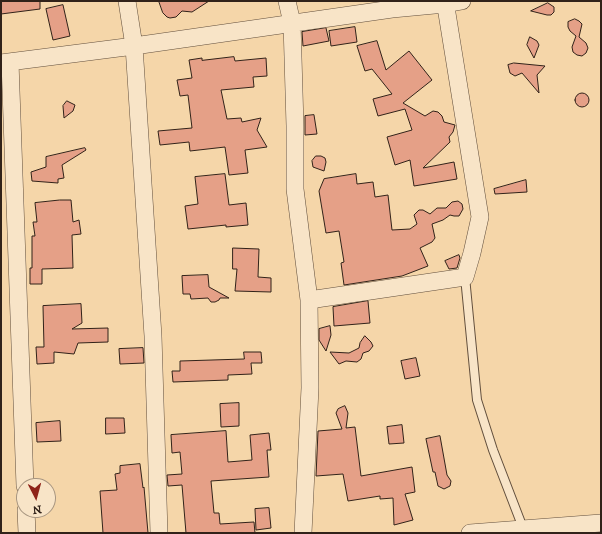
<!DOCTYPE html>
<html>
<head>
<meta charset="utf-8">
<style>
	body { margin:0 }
	#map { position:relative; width:602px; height:534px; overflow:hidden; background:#f5d6a9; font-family:"IM FELL DW Pica",serif }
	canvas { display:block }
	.frame { position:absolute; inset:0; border:2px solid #312219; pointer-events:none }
	.north { position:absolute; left:16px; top:478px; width:40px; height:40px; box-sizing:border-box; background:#f8e4c7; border:1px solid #a89681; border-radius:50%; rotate:174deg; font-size:11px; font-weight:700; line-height:16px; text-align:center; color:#312219 }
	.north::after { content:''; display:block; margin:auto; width:14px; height:18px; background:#8f2418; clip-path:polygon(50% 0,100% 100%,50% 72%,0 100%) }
</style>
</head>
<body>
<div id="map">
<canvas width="602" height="534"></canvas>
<div class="frame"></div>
<div class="north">N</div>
</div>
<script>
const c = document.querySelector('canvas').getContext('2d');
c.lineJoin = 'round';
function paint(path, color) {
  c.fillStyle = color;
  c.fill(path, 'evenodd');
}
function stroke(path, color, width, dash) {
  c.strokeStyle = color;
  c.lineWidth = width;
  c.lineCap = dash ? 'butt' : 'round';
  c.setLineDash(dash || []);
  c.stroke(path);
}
const building = new Path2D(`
	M1,1H40V9L1,14Z
	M159,1H209L192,12L182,11L176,17L170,18L167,17L163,13Z
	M548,3L554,7V12L551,15H547L531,11Z
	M63,5L70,36L53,40L46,9Z
	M575,19L579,21L582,24L579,37L586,43L588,48L586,53L582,56L577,55L573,52L572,47L576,36L570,31L568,27V22Z
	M355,27L357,42L331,46L329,31Z
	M326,28L329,41L303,46L302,32Z
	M530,37L537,41L539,45L534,58L527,45Z
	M377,41L386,70L409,51L432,80L403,103L425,116L433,111L438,112L442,116L444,122L455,125L453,132L449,137L450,142L423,168L454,162L457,179L414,186L410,160L395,165L387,137L412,130L405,109L378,116L373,99L392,94L372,69L365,71L357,46Z
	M234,57L235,61L266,58L267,76L253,77L254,87L221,90L227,119L241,118L242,122L261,118L257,130L267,147L245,150L248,173L229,175L225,147L190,151L189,142L160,145L158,131L192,128L188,95L180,96L177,80L192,78L189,60L202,58V60Z
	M514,63L545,66L537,75L539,93L522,73L515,76L510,73L508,65Z
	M575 100a7 7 0 1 1 14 0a7 7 0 1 1-14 0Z
	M67,101L75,105L73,111L64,118L63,106Z
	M314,115L317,134L305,135V116Z
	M85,148L86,150L62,165L64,178L58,179V183L32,181L31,172L46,167V157Z
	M316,156H321L325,158L326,162L324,171L313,167L312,161Z
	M225,174L229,205L246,203L248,225L226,227V225L188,229L185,206L198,204L195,177Z
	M356,174L357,184L373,182L375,197L388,195L392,230L410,229L417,224L414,215L419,210H423L430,214L437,208H446L452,202L458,201L462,204L463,209L459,216H454L450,215L443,220L432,224L435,238L432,242L420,248L428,266L402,276L344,285L341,263L344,262L339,231L326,233L319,191L324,179Z
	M526,180L527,192L495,194L494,189Z
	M60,200H71L73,222L79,220L81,234L72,235L73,268L42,269V284H30V268H32V236H35L33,222H37L35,203Z
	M233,248L259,249L258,277L271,278V292L235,291L237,269H233Z
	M459,255L460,258L457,268L449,269L445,261Z
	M208,275L209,287L229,298H220L219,300L215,302H211L208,298L191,299L190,294H183L182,276Z
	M368,301L370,323L334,326L333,307Z
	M81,304L82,323L72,329L108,328V342L78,343L74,354L54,352V363L37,364L36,347H44L43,306Z
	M330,326L331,335L326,351L319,340V329Z
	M365,336L371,342L373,346L369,351L363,353L361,359L357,362L346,361L339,364L330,352L349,353L359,348L360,343Z
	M143,348L144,363L120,364L119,349Z
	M244,352H261L262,363H251L252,374L228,375V380L173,382L172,371H180V361L244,359Z
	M416,358L420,376L405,379L401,361Z
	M239,403V426L221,427L220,404Z
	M345,406L348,413L346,428L355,427L361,476L412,467L415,492L405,494L413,520L394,525L393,498L380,499V496L348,501L343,474L316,476L318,431L342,429L336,413L338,409Z
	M106,418H124L125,433L106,434Z
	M60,421L61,441L37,442L36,423Z
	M402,425L404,443L389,444L387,427Z
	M226,431L228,462L252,460L250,435L269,433L271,450H267L269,477L211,481L214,513H219L220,524L254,522L255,533H186L182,485L168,486L167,475L182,474L180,452L172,453L171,435Z
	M440,436L447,475L451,481L450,486L444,489L438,486L435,472H433L426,439Z
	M140,464L143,488L144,487L148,533H103L100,491L117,490L115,474L120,473V466Z
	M269,508L271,528L256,530L255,509Z`);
const service = new Path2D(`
	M465,277L477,400L493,450L523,528`);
const minor = new Path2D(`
	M127,1L134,46L153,336L159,533
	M287,1L292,23L295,126V189L309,300L310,388L303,533
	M10,62L25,486
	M1,63L134,46L392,9L445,4L462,1
	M309,300L465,277L472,253L480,217L445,1
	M26,510L27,533
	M470,533L601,523`);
paint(building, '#e5a087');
stroke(building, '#312219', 1);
stroke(service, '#624f3d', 10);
stroke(minor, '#624f3d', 18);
stroke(service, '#f8e4c7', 8);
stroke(minor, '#f8e4c7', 17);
</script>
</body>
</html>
